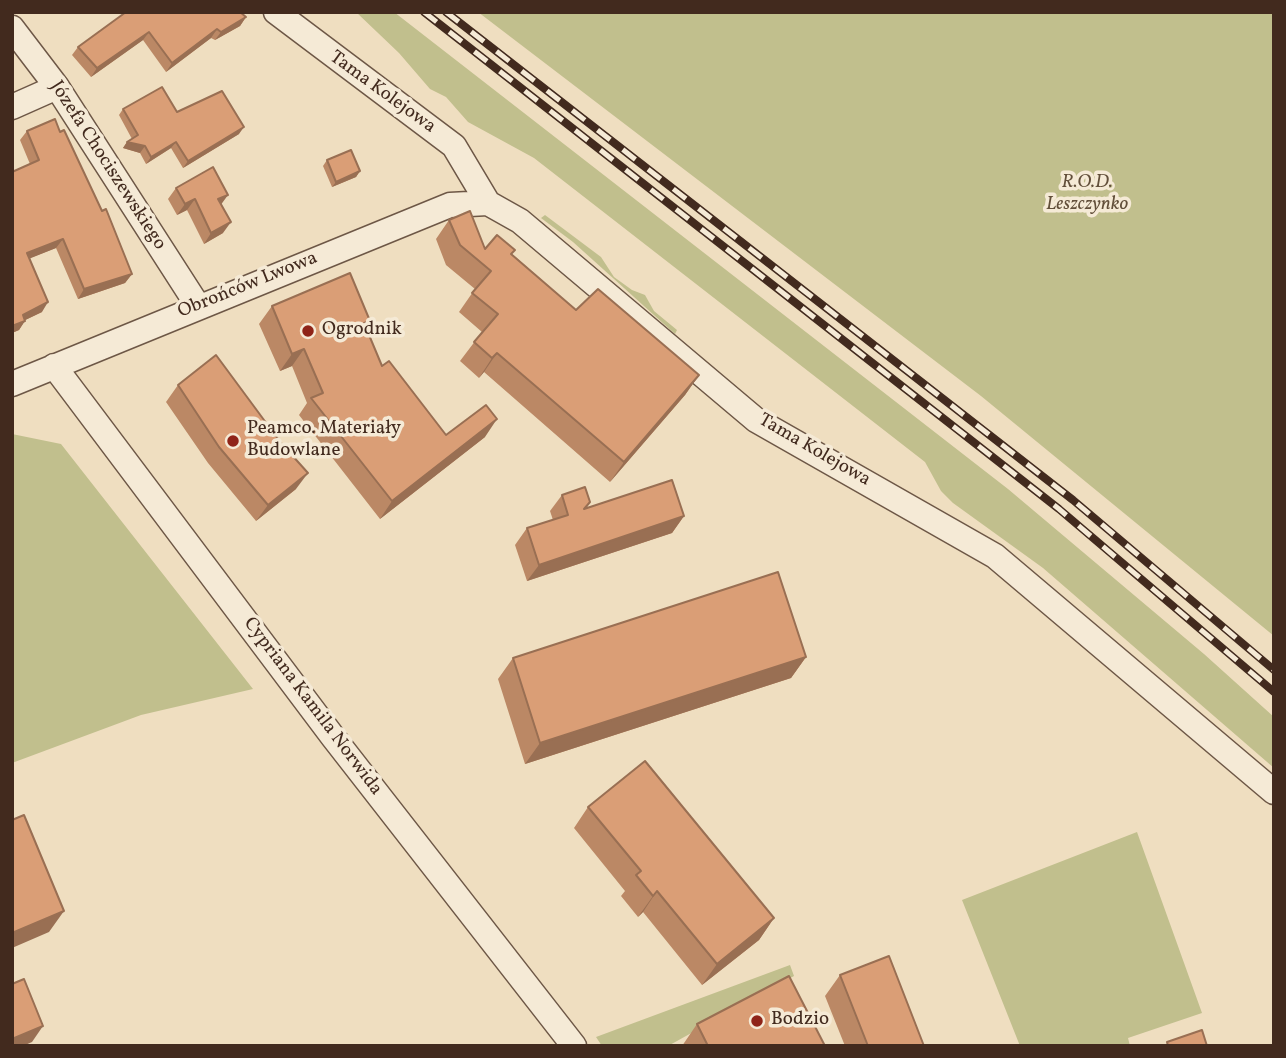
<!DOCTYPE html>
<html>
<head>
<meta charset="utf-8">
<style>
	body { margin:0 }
	#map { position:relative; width:1286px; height:1058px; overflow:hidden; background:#efdec0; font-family:Vollkorn,serif }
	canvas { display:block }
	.frame { position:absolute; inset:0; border:14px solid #422a1e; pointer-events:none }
</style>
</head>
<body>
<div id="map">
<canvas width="1286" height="1058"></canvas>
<div class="frame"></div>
</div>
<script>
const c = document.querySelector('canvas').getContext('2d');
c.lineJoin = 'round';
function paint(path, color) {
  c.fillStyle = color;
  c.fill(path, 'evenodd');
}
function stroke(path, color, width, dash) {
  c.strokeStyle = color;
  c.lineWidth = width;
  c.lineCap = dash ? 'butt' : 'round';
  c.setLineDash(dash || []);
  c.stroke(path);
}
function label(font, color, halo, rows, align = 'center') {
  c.font = font + ' Vollkorn,serif';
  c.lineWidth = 7;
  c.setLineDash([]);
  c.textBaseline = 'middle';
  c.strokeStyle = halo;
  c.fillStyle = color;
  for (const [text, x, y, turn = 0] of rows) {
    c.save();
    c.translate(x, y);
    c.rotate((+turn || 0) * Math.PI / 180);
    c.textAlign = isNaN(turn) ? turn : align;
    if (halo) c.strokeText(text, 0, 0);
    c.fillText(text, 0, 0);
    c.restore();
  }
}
const green = new Path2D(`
	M356,12H394L1008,489L1204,654L1274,717V768L1043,568L953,503L941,491L925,462L534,158L468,122L446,97L430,89L399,53Z
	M478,12H1274V636L981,396Z
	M545,215L601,257L614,277L632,290L645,295L654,311L677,330L675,334L573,242L541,218Z
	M12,434L61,444L253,689L141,715L12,763Z
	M1137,832L1202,1013L1128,1038L1130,1046H1020L962,900Z
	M790,965L794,976L668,1046H602L596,1037Z`);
const minor = new Path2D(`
	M276,12L454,146L488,203L520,221L756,420L995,556L1274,792
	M12,28L57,87L198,306
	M12,107L57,87
	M54,366L333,737L574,1046
	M12,384L450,205L488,203`);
const rail = new Path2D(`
	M424,12L1059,509L1274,692
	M446,12L1073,500L1274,670`);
const wall = new Path2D(`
	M162,13L246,17L240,26L215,40L211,38L166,72L143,40L91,77L72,55L78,47Z
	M123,109L177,112L239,134L183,168L171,148L146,164L140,153L123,148L127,142L132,139L119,115Z
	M27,131L60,132L132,274L125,283L78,299L56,248L30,258L42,312L25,320L19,330L12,333V172L30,164L20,140Z
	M327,160L360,171L356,177L332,187L323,166Z
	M176,188L221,204L223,233L204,244L187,210L177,215L168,199Z
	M449,220L485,249L512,254L576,310L699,375L685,395L610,482L484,372L479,378L460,361L482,332L459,312L475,289L446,265L436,239Z
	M272,306L365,327L382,366L446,435L485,437L380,519L299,415L307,403L292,366L280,371L259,324Z
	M178,385L296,489L256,521L208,463L166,402Z
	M562,495L590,502L585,508L684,516L672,533L527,581L515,545L527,528L553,520L550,511Z
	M806,657L791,678L525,764L498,679L513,658Z
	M588,807L774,918L759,940L702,985L643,912L638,917L621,896L625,891L574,828Z
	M840,975L924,1046H845L825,996Z
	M697,1024L825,1046H682Z`);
const shadedWall = new Path2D(`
	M246,17L240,26L215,40L221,32Z
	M217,29L211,38L166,72L172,63Z
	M149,32L143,40L91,77L97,68Z
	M244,127L239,134L183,168L188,161Z
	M127,142L145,146L140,153L123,148Z
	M176,142L171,148L146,164L151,157Z
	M360,171L356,177L332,187L336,182Z
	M228,195L220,206L218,199Z
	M195,199L187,210L177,215L185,204Z
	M231,222L223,233L204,244L211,233Z
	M63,239L56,248L21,262L27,253Z
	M132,274L125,283L78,299L84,289Z
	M48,302L42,312L17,324L25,321L19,330L12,333V326L23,315Z
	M304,349L292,366L280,371L292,354Z
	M497,353L484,372L479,378L492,358Z
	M699,375L685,395L610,482L624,462Z
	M497,419L485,437L380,519L392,501Z
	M308,473L296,489L256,521L268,505Z
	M684,516L672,533L527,581L539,565Z
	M806,657L791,678L525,764L540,743Z
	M657,891L643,912L638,917L653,896Z
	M64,911L49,932L12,948V933Z
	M774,918L759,940L702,985L717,964Z
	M43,1026L32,1042L23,1046H12V1039Z`);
const building = new Path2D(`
	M126,12H161L162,13L163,12H240L246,17L221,32L217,29L172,63L149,32L97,68L78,47Z
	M162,87L177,112L222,91L244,127L188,161L176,142L151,157L145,146L127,142L138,135L123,109Z
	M55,119L60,132L64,130L102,211L106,209L132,274L84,289L63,239L27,253L48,302L23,315L25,321L12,326V172L39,160L27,131Z
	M351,150L360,171L336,182L327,160Z
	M213,167L228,195L218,199L231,222L211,233L195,199L185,204L176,188Z
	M470,211L485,249L497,235L515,250L511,254L576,310L598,289L699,375L624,462L497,353L492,358L474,342L498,314L472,293L491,271L460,245L449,220Z
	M350,273L370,321L364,323L382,366L389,361L446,435L486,405L497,419L392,501L311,398L323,393L304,349L292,354L272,306Z
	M216,355L281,443L308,473L268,505L219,447L178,385Z
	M672,480L684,516L539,565L527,528L568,515L562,495L585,487L590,502L584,509Z
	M778,572L806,657L540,743L513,658Z
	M645,761L774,918L717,964L657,891L653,896L636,875L641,871L588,807Z
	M24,815L64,911L12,933V820Z
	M889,956L924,1046H868L840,975Z
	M789,976L825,1046H708L697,1024Z
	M24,979L43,1026L12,1039V984Z
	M1202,1030L1207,1046H1168L1167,1042Z`);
const markers = [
	[308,331,7,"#8f2418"],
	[233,441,7,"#8f2418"],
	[757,1021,7,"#8f2418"]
];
const streetNames = [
	["Tama Kolejowa",382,93,36],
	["Józefa Chociszewskiego",107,166,57],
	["Obrońców Lwowa",248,286,-22],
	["Tama Kolejowa",814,451,30],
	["Cypriana Kamila Norwida",312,707,53]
];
const parkNames = [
	["R.O.D.",1087,184],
	["Leszczynko",1087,206]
];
const poiNames = [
	["Ogrodnik",322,331],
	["Peamco. Materiały",247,430],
	["Budowlane",247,452],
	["Bodzio",771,1021]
];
paint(green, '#c1bf8d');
stroke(minor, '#6d5746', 27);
stroke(minor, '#f5ead6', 24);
stroke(rail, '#422a1e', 8);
stroke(rail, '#f5ead6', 5, [16]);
paint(wall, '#bb8865');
paint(shadedWall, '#996f53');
paint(building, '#da9e76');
stroke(building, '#996f53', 2);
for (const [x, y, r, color] of markers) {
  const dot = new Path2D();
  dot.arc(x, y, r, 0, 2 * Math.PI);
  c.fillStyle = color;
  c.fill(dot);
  stroke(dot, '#f5ead6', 2.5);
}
label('19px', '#422a1e', '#f5ead6', streetNames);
label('italic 19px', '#624f3a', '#f5ead6', parkNames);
label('19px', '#422a1e', '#f5ead6', poiNames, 'left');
</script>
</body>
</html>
